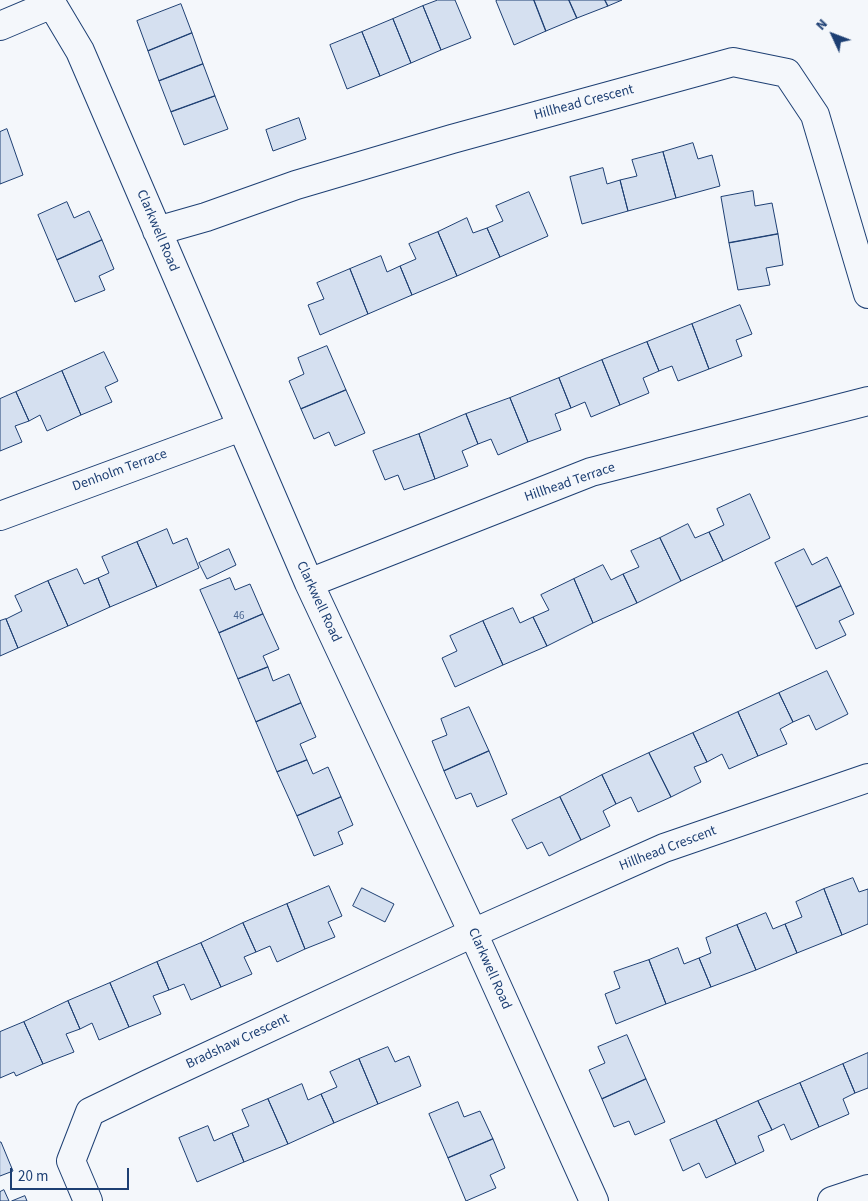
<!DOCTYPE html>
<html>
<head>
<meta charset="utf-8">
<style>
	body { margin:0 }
	#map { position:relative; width:868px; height:1201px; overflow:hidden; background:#f4f7fb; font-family:"Source Sans 3",sans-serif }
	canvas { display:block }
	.north { position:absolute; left:808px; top:10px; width:50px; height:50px; -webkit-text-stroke:4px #f4f7fb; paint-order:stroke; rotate:313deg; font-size:14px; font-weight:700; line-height:20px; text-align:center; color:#1d3f73 }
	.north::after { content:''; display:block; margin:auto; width:18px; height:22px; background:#1d3f73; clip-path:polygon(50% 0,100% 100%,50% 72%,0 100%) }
	.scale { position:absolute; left:10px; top:1168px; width:119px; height:22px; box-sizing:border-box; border:2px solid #1d3f73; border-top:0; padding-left:6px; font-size:15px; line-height:18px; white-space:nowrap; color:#1d3f73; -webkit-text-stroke:4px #f4f7fb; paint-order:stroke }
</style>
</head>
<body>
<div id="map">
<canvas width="868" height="1201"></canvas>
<div class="north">N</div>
<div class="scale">20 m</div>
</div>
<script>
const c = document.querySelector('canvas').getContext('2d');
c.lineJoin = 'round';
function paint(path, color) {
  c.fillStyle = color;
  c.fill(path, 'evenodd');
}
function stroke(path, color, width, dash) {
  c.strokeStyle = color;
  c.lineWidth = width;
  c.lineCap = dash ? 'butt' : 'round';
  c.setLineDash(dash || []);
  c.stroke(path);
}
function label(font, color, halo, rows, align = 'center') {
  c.font = font + ' "Source Sans 3",sans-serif';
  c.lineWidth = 4;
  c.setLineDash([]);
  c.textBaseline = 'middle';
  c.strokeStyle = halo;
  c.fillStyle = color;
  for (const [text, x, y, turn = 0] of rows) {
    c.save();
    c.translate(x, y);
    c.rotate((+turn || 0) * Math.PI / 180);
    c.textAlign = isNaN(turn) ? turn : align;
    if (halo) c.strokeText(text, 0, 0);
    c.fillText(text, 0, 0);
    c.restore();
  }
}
const building = new Path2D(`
	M438,0H455L471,38L441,50L423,6Z
	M498,0H534L546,31L514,45L496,1Z
	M534,0H569L577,18L546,31Z
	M569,0H605L608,6L577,18Z
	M605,0H622L608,6Z
	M181,4L192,33L148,51L137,21Z
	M423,6L441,50L411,63L393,19Z
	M393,19L411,63L380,76L362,32Z
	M362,32L380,76L347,89L330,45Z
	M192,33L203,64L159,81L148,51Z
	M203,64L215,96L171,112L159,81Z
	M215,96L228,129L184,145L171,112Z
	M299,118L306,139L273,151L266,130Z
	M7,129L23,175L0,184V132Z
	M693,143L698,159L712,155L720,186L676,198L663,152Z
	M663,152L676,198L628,211L620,180L637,176L632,160Z
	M603,168L607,184L620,180L628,211L582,224L570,177Z
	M753,191L755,206L772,203L778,234L729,243L721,197Z
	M529,192L548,236L500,257L487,228L503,221L496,206Z
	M67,202L74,218L89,211L102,240L57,260L38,215Z
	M467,218L473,233L487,228L500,257L457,276L438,232Z
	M438,232L457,276L412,295L400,266L416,259L409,244Z
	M778,234L783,265L766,268L770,285L738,290L729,243Z
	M102,240L114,269L99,276L105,290L75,302L57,260Z
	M381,256L387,272L400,266L412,295L368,314L350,269Z
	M350,269L368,314L320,335L308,305L324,299L317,283Z
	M740,305L752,334L736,340L742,356L709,369L692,324Z
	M692,324L709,369L678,381L672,366L659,371L647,342Z
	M647,342L659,371L643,378L649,393L620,405L602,360Z
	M327,346L346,390L301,409L289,381L304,374L298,358Z
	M104,352L118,381L105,387L112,402L81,415L62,371Z
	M602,360L620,405L591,417L585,402L571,408L559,378Z
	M62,371L81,415L47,431L40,415L29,421L16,392Z
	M559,378L571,408L555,414L561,430L528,442L510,398Z
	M346,390L365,433L335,446L329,432L314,439L301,409Z
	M16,392L29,421L15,426L22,442L0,451V399Z
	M510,398L528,442L498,455L491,439L478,444L466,414Z
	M466,414L478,444L462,451L468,466L435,479L419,434Z
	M419,434L435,479L404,490L398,475L385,480L373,451Z
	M750,494L770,538L723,561L709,532L724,525L717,509Z
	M688,524L695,538L709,532L723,561L681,581L660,538Z
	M167,529L173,544L187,538L199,568L157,587L137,542Z
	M660,538L681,581L637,603L623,574L639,567L631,551Z
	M137,542L157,587L110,607L98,578L109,573L102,557Z
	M229,549L236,565L207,579L199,563Z
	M804,549L812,565L827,557L841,586L796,607L775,563Z
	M603,565L611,580L623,574L637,603L593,623L574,579Z
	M77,569L84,584L98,578L110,607L68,626L48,581Z
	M230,578L235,590L250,584L263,614L219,633L200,590Z
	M574,579L593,623L547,646L533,617L549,610L541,595Z
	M48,581L68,626L18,648L6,619L22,611L15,596Z
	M841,586L854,614L839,621L846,635L816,649L796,607Z
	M513,608L520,623L533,617L547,646L503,665L483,621Z
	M263,614L279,649L263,656L268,667L238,679L219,633Z
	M6,619L18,648L0,656V621Z
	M483,621L503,665L455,687L442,658L457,651L450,636Z
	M268,667L273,681L289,674L301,703L256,722L238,679Z
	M827,671L848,714L816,730L809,715L793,722L779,693Z
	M779,693L793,722L780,729L787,744L758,756L738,712Z
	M301,703L316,737L300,744L307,760L277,772L256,722Z
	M469,707L489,751L444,771L432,741L447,735L441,719Z
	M738,712L758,756L729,769L722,754L707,762L693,733Z
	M693,733L707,762L694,767L701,782L671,797L649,753Z
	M489,751L507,794L477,807L471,793L456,799L444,771Z
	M649,753L671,797L638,812L631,797L616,804L602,775Z
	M307,760L313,774L328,767L341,797L297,816L277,772Z
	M602,775L616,804L603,811L610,826L581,840L560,797Z
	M341,797L353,825L338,832L343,844L314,856L297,816Z
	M560,797L581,840L549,856L542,842L527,849L512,820Z
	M853,878L859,892L868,889V924L842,935L824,889Z
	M329,886L342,916L328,922L335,937L305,949L287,904Z
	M362,888L394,904L385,922L353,906Z
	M824,889L842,935L797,953L785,924L802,917L796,902Z
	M287,904L305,949L277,962L270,946L256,952L243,923Z
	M766,913L773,929L785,924L797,953L756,970L737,925Z
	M243,923L256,952L244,957L252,974L221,987L201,943Z
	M737,925L756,970L711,987L699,958L711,953L706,938Z
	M201,943L221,987L191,1000L184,984L169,990L157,962Z
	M678,948L684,964L699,958L711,987L666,1004L649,960Z
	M649,960L666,1004L616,1024L605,994L620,988L614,972Z
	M157,962L169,990L153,996L161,1014L129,1027L110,983Z
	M110,983L129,1027L99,1040L92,1023L80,1029L68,1001Z
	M68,1001L80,1029L66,1034L74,1052L43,1064L24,1022Z
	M24,1022L43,1064L16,1076L14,1072L0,1078V1032Z
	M627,1035L646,1079L602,1099L589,1070L605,1063L598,1047Z
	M388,1047L395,1062L409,1056L421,1086L378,1104L359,1059Z
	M868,1053V1088L855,1093L843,1064Z
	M359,1059L378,1104L334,1123L321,1094L337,1087L330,1072Z
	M843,1064L855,1093L843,1099L849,1114L819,1127L800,1083Z
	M646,1079L665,1122L635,1135L629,1121L614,1127L602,1099Z
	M800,1083L819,1127L791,1140L784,1124L772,1130L758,1101Z
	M302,1084L308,1100L321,1094L334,1123L288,1144L268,1099Z
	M268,1099L288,1144L244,1162L232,1133L249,1126L242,1110Z
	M758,1101L772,1130L758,1136L764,1151L736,1164L716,1120Z
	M458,1102L464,1117L480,1111L493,1139L448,1158L429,1114Z
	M716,1120L736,1164L706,1178L699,1163L683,1171L670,1140Z
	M208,1126L214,1141L232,1133L244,1162L197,1182L179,1138Z
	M493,1139L505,1168L490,1175L496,1188L466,1201L448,1158Z
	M0,1142H1L13,1171L0,1176Z
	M4,1190L9,1201H0V1192Z
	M25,1196L27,1201H12Z`);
const minor = new Path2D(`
	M51,0L52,4L80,51L309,583L473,933L594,1201
	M0,26L52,4
	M157,231L206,217L296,185L452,139L733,62L787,73L815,115L868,294
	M0,516L241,427
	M309,583L591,472L868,401
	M88,1201L71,1161L90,1112L148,1084L473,933L664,848L868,778
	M832,1201L868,1189`);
const numberNames = [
	["46",239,617]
];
const streetNames = [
	["Hillhead Crescent",584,103,-15],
	["Clarkwell Road",157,231,67],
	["Denholm Terrace",120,471,-20],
	["Hillhead Terrace",570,483,-19],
	["Clarkwell Road",318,602,65],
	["Hillhead Crescent",668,849,-21],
	["Clarkwell Road",489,969,66],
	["Bradshaw Crescent",238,1042,-25]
];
paint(building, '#d5e0f0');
stroke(building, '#1d3f73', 1);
stroke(minor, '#1d3f73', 30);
stroke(minor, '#f4f7fb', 28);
label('11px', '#4b6792', null, numberNames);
label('14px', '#1d3f73', '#f4f7fb', streetNames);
</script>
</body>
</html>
